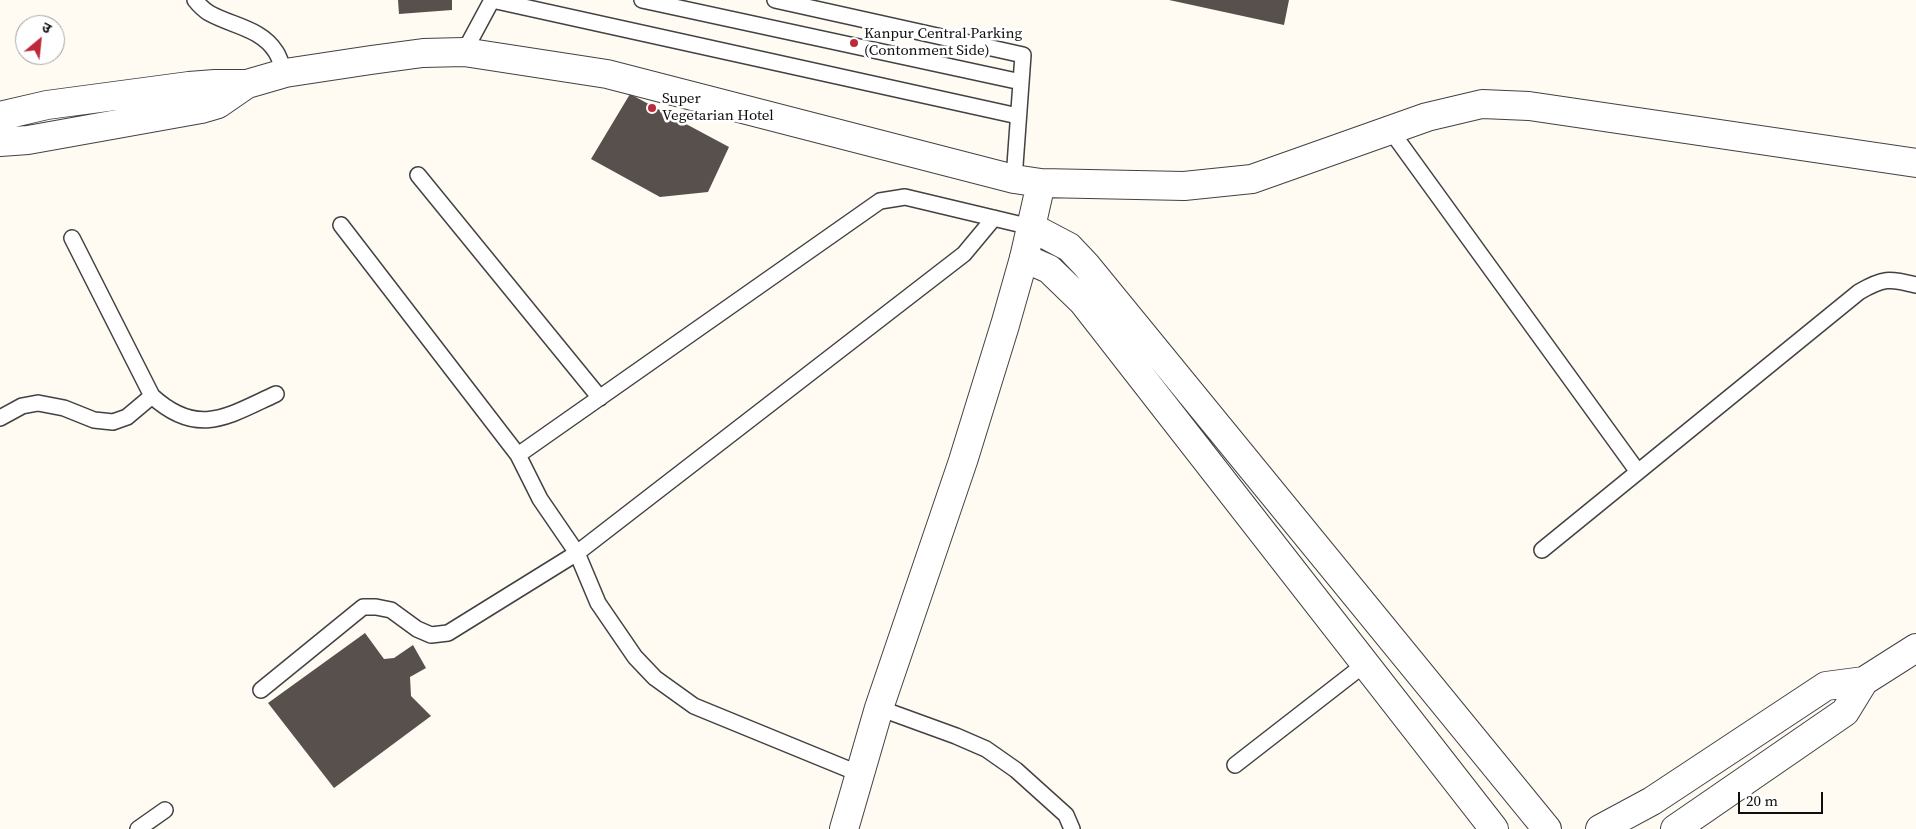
<!DOCTYPE html>
<html>
<head>
<meta charset="utf-8">
<style>
	body { margin:0 }
	#map { position:relative; width:1916px; height:829px; overflow:hidden; background:#fffbf2; font-family:"Source Serif 4","Noto Sans Devanagari",serif }
	canvas { display:block }
	.north { position:absolute; left:15px; top:15px; width:50px; height:50px; box-sizing:border-box; background:#fff; border:1px solid #9f9f9f; border-radius:50%; rotate:28deg; font-size:14px; font-weight:700; line-height:20px; text-align:center; color:#0f0f0f }
	.north::after { content:''; display:block; margin:auto; width:18px; height:22px; background:#bc2a39; clip-path:polygon(50% 0,100% 100%,50% 72%,0 100%) }
	.scale { position:absolute; left:1738px; top:792px; width:85px; height:22px; box-sizing:border-box; border:2px solid #0f0f0f; border-top:0; padding-left:6px; font-size:15px; line-height:18px; white-space:nowrap; color:#0f0f0f; -webkit-text-stroke:4px #fff; paint-order:stroke }
</style>
</head>
<body>
<div id="map">
<canvas width="1916" height="829"></canvas>
<div class="north">उ</div>
<div class="scale">20 m</div>
</div>
<script>
const c = document.querySelector('canvas').getContext('2d');
c.lineJoin = 'round';
function paint(path, color) {
  c.fillStyle = color;
  c.fill(path, 'evenodd');
}
function stroke(path, color, width, dash) {
  c.strokeStyle = color;
  c.lineWidth = width;
  c.lineCap = dash ? 'butt' : 'round';
  c.setLineDash(dash || []);
  c.stroke(path);
}
function label(font, color, halo, rows, align = 'center') {
  c.font = font + ' "Source Serif 4",serif';
  c.lineWidth = 5;
  c.setLineDash([]);
  c.textBaseline = 'middle';
  c.strokeStyle = halo;
  c.fillStyle = color;
  for (const [text, x, y, turn = 0] of rows) {
    c.save();
    c.translate(x, y);
    c.rotate((+turn || 0) * Math.PI / 180);
    c.textAlign = isNaN(turn) ? turn : align;
    if (halo) c.strokeText(text, 0, 0);
    c.fillText(text, 0, 0);
    c.restore();
  }
}
const building = new Path2D(`
	M398,0H452V10L399,14Z
	M1169,0H1289L1284,25Z
	M630,94L729,147L708,192L660,197L591,159Z
	M365,633L384,659L394,658L413,645L426,668L410,677L411,696L431,716L334,788L268,703Z`);
const service = new Path2D(`
	M195,0C199,5 204,10 209,13C232,26 261,28 276,52C280,58 282,67 285,73
	M492,0L1018,116
	M642,0L1021,82
	M775,0L1023,55L1014,179
	M464,52L492,0
	M1391,131L1638,472
	M418,175L600,398
	M341,225L518,455L540,499L577,553L598,603L635,657L655,678L694,706L860,774
	M72,238L152,396C198,438 228,416 276,394
	M0,418L22,406L38,403L64,408L94,420L113,422L127,417L152,396
	M518,455L880,201L905,197L1031,227
	M1542,550L1859,292C1883,278 1889,278 1916,285
	M261,690L363,607H376L391,610L417,629L431,635L448,633L577,553L964,254L994,218
	M879,708L956,736L986,749L1016,770L1066,815L1072,829
	M1235,765L1365,664
	M138,829L165,810`);
const minor = new Path2D(`
	M1031,227L1069,247L1086,265L1547,829
	M1024,258L1049,269L1083,302L1494,829`);
const tertiary = new Path2D(`
	M0,116L47,105L189,86L215,84H247L285,73L371,60L423,53L464,52L607,74L1014,179L1041,183L1184,186L1252,179L1427,117L1482,104L1529,106L1916,163
	M0,142L28,140L201,109L218,104L247,84
	M844,829L879,708L963,461L1005,325L1024,258L1041,183
	M1600,829L1652,801L1826,686L1864,681L1916,648
	M1675,829L1845,712L1864,681`);
const markers = [
	[854,43,5,"#bc2a39"],
	[652,108,5,"#bc2a39"]
];
const poiNames = [
	["Kanpur Central Parking",864,34],
	["(Contonment Side)",864,51],
	["Super",662,99],
	["Vegetarian Hotel",662,116]
];
paint(building, '#58504c');
stroke(service, '#424242', 18);
stroke(minor, '#424242', 30);
stroke(tertiary, '#424242', 30);
stroke(service, '#fff', 15);
stroke(minor, '#fff', 28);
stroke(tertiary, '#fff', 28);
for (const [x, y, r, color] of markers) {
  const dot = new Path2D();
  dot.arc(x, y, r, 0, 2 * Math.PI);
  c.fillStyle = color;
  c.fill(dot);
  stroke(dot, '#fff', 2);
}
label('15px', '#0f0f0f', '#fff', poiNames, 'left');
</script>
</body>
</html>
